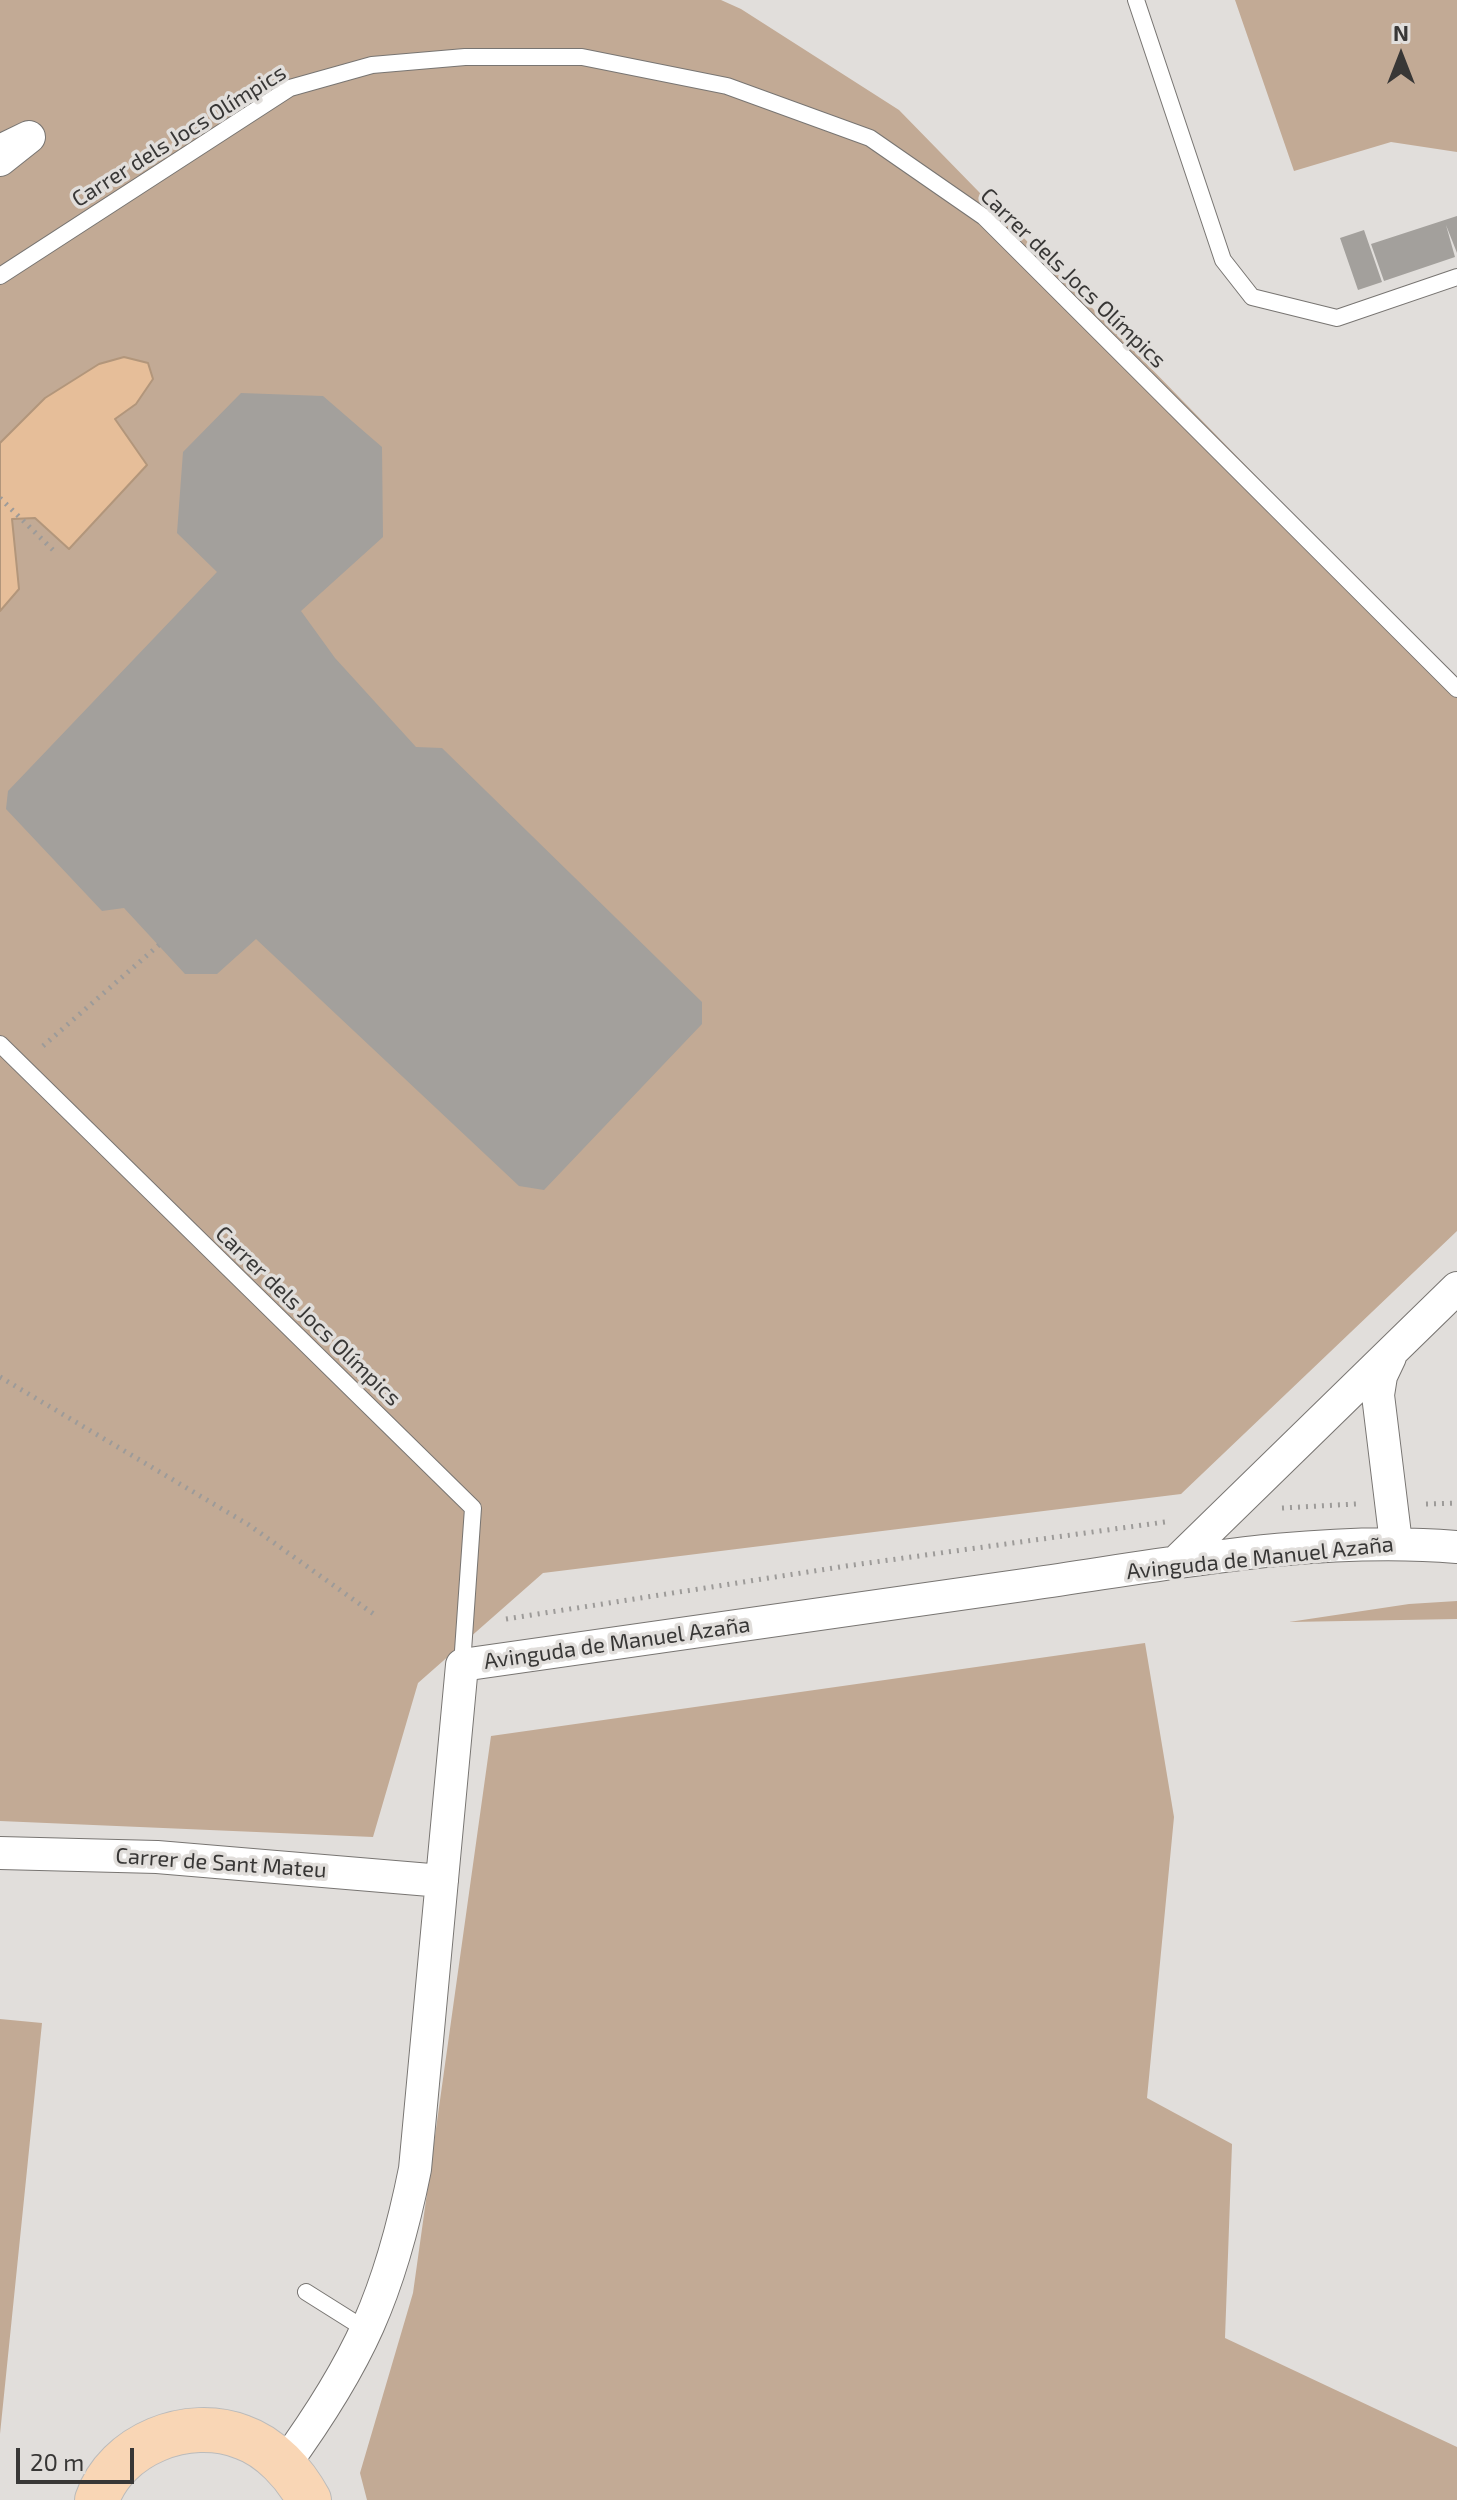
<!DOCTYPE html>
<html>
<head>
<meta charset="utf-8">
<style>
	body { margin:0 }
	#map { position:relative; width:1457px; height:2500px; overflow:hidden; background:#e1dedb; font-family:"Exo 2",sans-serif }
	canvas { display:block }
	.north { position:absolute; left:1361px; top:16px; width:80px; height:80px; -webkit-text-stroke:6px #e1dedb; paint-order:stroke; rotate:0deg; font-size:22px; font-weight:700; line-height:32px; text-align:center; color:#383736 }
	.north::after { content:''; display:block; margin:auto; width:28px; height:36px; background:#383736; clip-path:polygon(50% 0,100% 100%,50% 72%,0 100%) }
	.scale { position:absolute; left:16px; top:2448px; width:118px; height:36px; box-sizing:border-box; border:4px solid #383736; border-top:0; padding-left:10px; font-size:24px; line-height:28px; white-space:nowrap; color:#383736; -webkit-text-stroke:6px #e1dedb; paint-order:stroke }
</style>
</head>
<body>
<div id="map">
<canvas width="1457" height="2500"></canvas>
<div class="north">N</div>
<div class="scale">20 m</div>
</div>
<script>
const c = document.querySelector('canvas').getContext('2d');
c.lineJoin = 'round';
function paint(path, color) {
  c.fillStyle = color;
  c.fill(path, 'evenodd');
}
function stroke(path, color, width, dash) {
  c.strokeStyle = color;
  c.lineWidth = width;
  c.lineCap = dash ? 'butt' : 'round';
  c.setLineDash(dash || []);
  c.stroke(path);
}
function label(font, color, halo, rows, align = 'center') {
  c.font = font + ' "Exo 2",sans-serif';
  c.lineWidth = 7;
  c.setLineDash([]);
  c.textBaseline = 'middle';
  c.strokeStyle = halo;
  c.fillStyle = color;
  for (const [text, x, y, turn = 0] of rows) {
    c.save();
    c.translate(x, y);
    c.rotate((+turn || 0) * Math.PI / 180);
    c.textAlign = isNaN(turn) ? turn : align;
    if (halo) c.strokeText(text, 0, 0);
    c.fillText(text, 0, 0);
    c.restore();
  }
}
const green = new Path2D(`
	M0,0H721L741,9L899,110L1457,682V1231L1181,1494L543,1573L418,1683L373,1837L0,1821Z
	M1235,0H1457V152L1391,142L1294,171Z
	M1457,1601V1619L1289,1622L1409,1604Z
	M1145,1643L1174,1817L1147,2098L1232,2144L1225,2338L1457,2447V2500H367L360,2473L413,2293L491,1736Z
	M0,2019L42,2023L0,2434Z`);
const water = new Path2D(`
	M124,357L148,363L153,379L136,404L115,419L147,465L69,549L35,518L12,519L19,589L0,611V443L45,398L99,364Z`);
const building = new Path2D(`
	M1457,216V253L1446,225L1455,257L1384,281L1371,244Z
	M1364,230L1382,282L1358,290L1340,238Z
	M241,393L323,396L382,447L383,537L301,611L335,658L416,747L442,748L702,1002V1024L544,1190L519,1186L256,939L217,974H185L124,908L102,911L6,809L8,791L217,572L177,533L183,452Z`);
const path = new Path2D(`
	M0,498L54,551
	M43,1046L159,945
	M0,1377L249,1525L375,1615
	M1426,1504L1457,1503
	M1282,1508L1356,1504
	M506,1619L846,1566L1165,1522`);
const lane = new Path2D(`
	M1136,0L1223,260L1252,297L1337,318L1457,277
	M0,276L290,88L372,65L465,57H582L727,86L870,138L984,217L1457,689
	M0,1044L473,1508L462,1665
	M306,2292L368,2331`);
const street = new Path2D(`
	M0,151L29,137L0,160
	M1390,1357L1381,1376L1378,1395L1396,1543
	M1174,1564L1457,1288
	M0,1853L157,1857L442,1881
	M284,2465C359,2362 390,2294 415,2169L462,1665C651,1637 841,1611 1031,1584C1170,1564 1315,1535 1457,1547`);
const primary = new Path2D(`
	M97,2500C116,2444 188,2416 242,2437C271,2447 295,2474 309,2500`);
const streetNames = [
	["Carrer dels Jocs Olímpics",179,136,-32],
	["Carrer dels Jocs Olímpics",1073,278,44],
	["Carrer dels Jocs Olímpics",308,1316,44],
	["Avinguda de Manuel Azaña",1260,1558,-6],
	["Avinguda de Manuel Azaña",617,1643,-8],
	["Carrer de Sant Mateu",221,1863,4]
];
paint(green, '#c2aa95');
paint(water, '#e6be99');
stroke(water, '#b2967b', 2);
paint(building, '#a3a09c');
stroke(lane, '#787572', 18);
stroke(street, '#787572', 34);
stroke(primary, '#bbb', 46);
stroke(path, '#9d9b99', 5, [2, 6]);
stroke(lane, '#fff', 16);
stroke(street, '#fff', 32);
stroke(primary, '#f9d6b5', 44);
label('22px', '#383736', '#e1dedb', streetNames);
</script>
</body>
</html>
